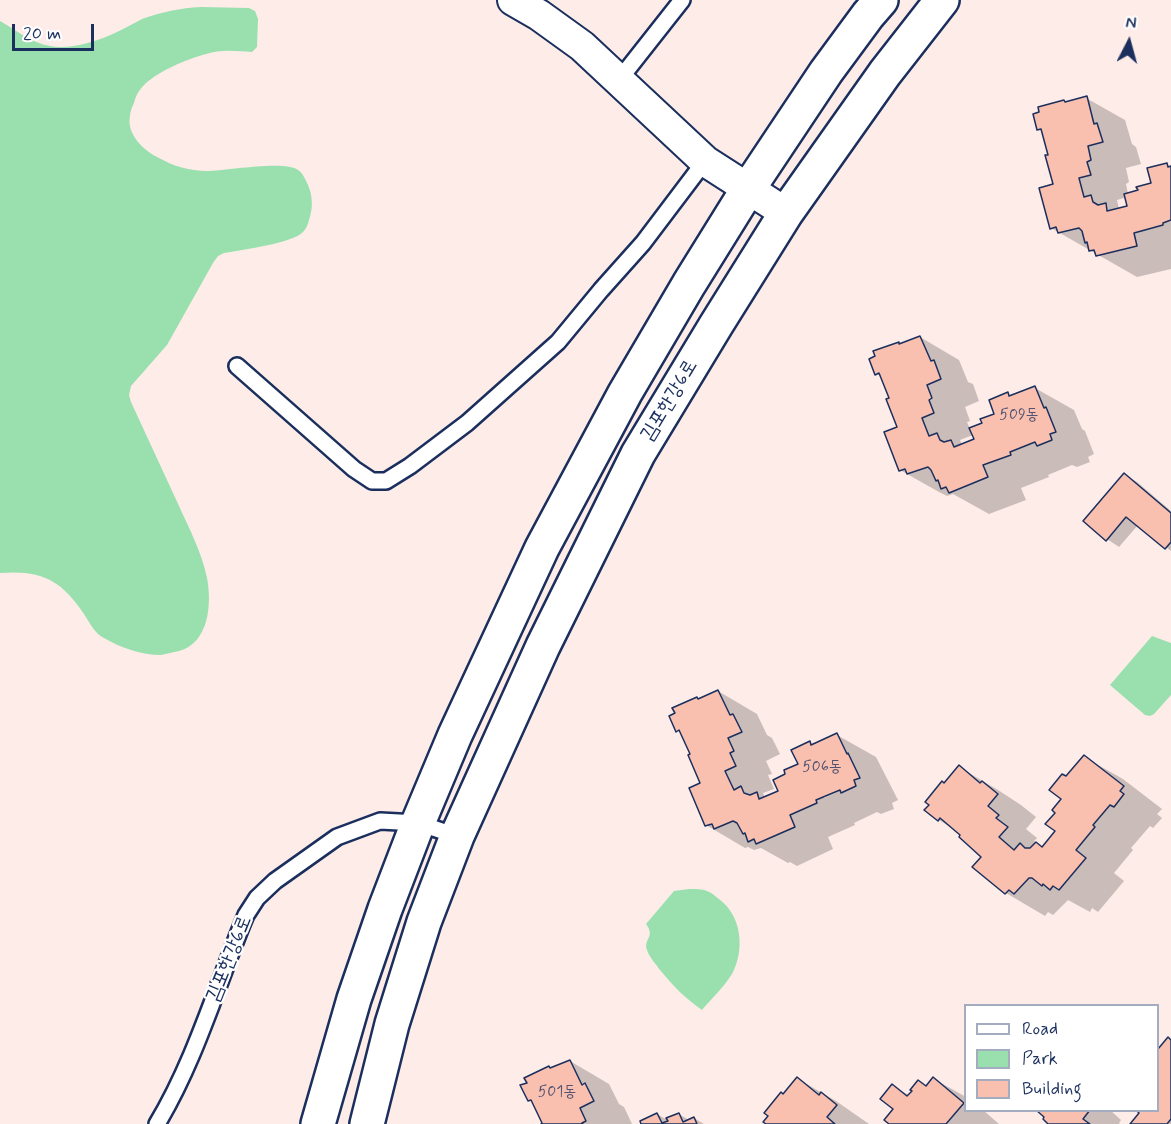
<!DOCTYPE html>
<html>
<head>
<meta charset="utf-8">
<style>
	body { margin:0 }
	#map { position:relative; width:1171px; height:1124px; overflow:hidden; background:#fdece7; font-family:Mynerve,sans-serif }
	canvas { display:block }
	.legend { position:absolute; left:964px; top:1004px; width:195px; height:108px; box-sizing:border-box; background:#fff; border:2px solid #a4acbf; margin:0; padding:8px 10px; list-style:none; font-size:18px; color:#1b2f5e }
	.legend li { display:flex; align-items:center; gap:12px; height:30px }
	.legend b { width:30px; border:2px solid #a4acbf }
	.north { position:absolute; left:1099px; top:12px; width:60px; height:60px; -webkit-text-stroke:4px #fff; paint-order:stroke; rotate:6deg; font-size:16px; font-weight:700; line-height:24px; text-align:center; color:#1b2f5e }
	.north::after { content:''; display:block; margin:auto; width:21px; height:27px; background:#1b2f5e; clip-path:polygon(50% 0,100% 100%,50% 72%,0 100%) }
	.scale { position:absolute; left:12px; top:24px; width:82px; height:27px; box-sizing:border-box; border:3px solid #1b2f5e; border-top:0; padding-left:8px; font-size:18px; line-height:21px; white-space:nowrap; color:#1b2f5e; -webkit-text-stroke:4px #fff; paint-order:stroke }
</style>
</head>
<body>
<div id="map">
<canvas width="1171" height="1124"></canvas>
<ul class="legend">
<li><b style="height:8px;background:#fff"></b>Road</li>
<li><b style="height:16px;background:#99e0ae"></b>Park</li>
<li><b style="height:16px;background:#f9c0af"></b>Building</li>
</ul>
<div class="north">N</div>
<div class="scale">20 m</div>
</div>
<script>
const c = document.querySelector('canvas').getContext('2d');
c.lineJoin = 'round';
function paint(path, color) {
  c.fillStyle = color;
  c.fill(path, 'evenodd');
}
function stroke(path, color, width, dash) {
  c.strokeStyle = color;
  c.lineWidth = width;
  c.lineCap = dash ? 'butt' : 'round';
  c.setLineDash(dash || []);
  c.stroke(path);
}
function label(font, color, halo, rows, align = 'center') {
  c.font = font + ' Mynerve,"Poor Story",sans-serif';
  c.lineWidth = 4.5;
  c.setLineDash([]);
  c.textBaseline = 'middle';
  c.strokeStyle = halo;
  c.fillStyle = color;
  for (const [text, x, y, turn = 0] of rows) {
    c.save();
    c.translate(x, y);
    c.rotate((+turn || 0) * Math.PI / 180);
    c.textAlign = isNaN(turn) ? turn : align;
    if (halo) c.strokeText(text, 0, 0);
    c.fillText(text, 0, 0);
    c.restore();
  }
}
const green = new Path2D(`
	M201,7L249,8L255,11L258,19L257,47L252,52C237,51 220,49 206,54C187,59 159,71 145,84C139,90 136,95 134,103C132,107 130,112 130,116C126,134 144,151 159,158C173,166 190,171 207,171C226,171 284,160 298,170C303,173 305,179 308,185C313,197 313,208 309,220C308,224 306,229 303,232C293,243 241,250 224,253L218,256L213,263L167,345L131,386L129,395L131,402C147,437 163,471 179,506C189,528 202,553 207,578C212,604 209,643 179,651C173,652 167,654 161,655C142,655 121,648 104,638C94,633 90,623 84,614C61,580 42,570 0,573V21C16,30 31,43 50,46C70,50 99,41 117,32C126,28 134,23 142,19C162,12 180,8 201,7Z
	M1152,636L1171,643V695L1154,714L1150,716L1145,715L1110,685Z
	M689,889C694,889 702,889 707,891C711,892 715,896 719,899C742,916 745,950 732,974C724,987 712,998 702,1010C685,998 674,987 660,970C656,964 649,957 647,950C643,939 656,937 646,924L674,891Z`);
const shadow = new Path2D(`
	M1086,98L1125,120L1132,144L1136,147L1141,164L1126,168L1129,182L1126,184L1128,194L1153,184L1167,165L1171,167V269L1137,277L1051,228L1054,185L1049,156L1043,132L1039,129L1064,101L1068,103ZM1127,197L1129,207L1119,209L1117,200Z
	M920,337L959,360L968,382L973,384L979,401L965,407L970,421L967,422L970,429L984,424L996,415L1008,394L1012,397L1035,388L1074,410L1082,429L1085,431L1094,454L1088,457L1090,462L1077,467L1072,465L1048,475L1049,477L1021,488L1026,500L989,514L953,494L947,496L939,492L900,470L899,427L891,399L882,377L877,374L898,343L901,345ZM973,435L976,440L962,445L960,440Z
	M1125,475L1137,482L1171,511V551L1138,525L1119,547L1107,539Z
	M718,691L757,714L767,735L772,738L780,754L766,761L772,774L768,775L774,789L763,793L765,798L780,792L787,774L800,765L809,743L813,745L837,735L876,757L898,800L892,803L894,809L881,814L877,812L854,823L855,825L828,837L833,849L797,866L790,862L788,863L761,848L754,850L748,847L745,848L706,825L702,783L692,755L682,733L677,730L699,700ZM846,785L847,788L824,798V795Z
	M1084,757L1123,779L1162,809L1157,814L1162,818L1153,828L1150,826L1131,848L1133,850L1114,873L1124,881L1098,912L1092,908L1090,912L1068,900L1053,915L1048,912L1045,916L1006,893L984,856L963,835L939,820L927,810L945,784L959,767L998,790L1021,805L1036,817L1026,829L1037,838L1034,841L1043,848L1057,831V813L1063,799L1066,778Z
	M1168,1039L1171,1041V1124H1132L1158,1110V1051Z
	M570,1061L609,1084L619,1104L624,1107L632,1124H544L534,1103L529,1100L551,1069Z
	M798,1079L836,1101L869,1124H768L784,1096Z
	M934,1079L966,1097V1110H983L999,1124H891L895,1109L893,1086L910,1096L919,1082L927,1087Z
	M1038,1110H1110L1121,1120L1119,1123L1120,1124H1051L1047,1117Z
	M657,1114L667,1120L679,1114L689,1120L694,1118L704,1124H643Z`);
const building = new Path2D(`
	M1087,96L1094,124L1097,123L1103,142L1088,146L1091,160L1087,162L1091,175L1079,178L1084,197L1091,195L1093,202L1098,205L1106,203L1107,211L1127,206L1124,194L1138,190L1136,187L1151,183L1147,168L1167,163L1168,167L1171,166V220L1163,223V225L1134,233L1137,246L1096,256L1094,250L1089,251L1087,242L1085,243L1082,231L1079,228L1058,233L1056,227L1050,229L1039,188L1053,184L1045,155H1048L1041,129L1037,130L1033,114L1039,112L1038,107L1064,100L1065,102Z
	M920,336L931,361L934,360L941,379L927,385L932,398L929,400L934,413L922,418L929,436L937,433L940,440L944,442L951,440L954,447L974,439L969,428L982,423L980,419L994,414L989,400L1008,392L1009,396L1035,386L1044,408L1046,407L1056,432L1050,434L1052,440L1037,446L1035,442L1010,452L1011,455L983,465L988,477L949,493L946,487L941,489L938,480L936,481L931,470L928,467L907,474L905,469L899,471L884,432L897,427L886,399L889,398L879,373L875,375L869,359L875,356L873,351L899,342V344Z
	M1124,473L1171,513V542L1165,549L1126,517L1106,541L1083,521Z
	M718,690L730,715L733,714L742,732L728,738L734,751L730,753L736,766L725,771L734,790L741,786L744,793L750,795L757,792L759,799L778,791L773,780L785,774L784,770L798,764L791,750L810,741L811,745L837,733L847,754L848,753L860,778L854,780L856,786L841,793L840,790L816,800L817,803L790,815L795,827L756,844L754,839L748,842L745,833L743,834L737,823L733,821L714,829L712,824L705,826L689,788L700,783L688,755L690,754L679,730L676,732L669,716L675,713L672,708L697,697L698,699Z
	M1084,755L1124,786L1120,791L1124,794L1114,807L1110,805L1093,825L1095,827L1076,850L1086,858L1059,890L1053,886L1050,890L1043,884L1042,886L1032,878H1029L1014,894L1009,890L1005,894L972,867L981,857L959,837L960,835L940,818L938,821L924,810L929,805L925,802L942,781L944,783L959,765L980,783L982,781L998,794L988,806L999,815L996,818L1008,827L999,837L1014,850L1020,843L1025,848H1030L1036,842L1042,847L1055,831L1045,824L1055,813L1052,810L1061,799L1049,790L1062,774L1066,776Z
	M1168,1037L1171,1040V1119L1167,1124H1130L1139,1113L1136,1110H1158V1049Z
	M570,1060L582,1085L585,1083L594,1101L580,1108L586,1121L582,1123L583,1124H541L542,1123L531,1100L528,1101L520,1085L527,1083L524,1078L549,1066L550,1068Z
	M797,1077L819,1095L821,1092L837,1105L827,1117L835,1124H766L763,1122L768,1116L764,1113L781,1092L783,1094Z
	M933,1077L964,1103L946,1124H889L884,1120L893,1109L880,1099L892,1084L907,1096L912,1091L910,1090L918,1080L926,1086Z
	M1036,1110H1090L1083,1119L1090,1124H1048L1043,1119L1044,1117Z
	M657,1113L662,1123L668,1121L666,1118L679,1113L683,1122L694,1117L697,1124H641L640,1121Z`);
const lane = new Path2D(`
	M619,80L682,0
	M237,366L354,469L372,481H386L410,466L467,423L558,342L601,290L643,243L705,161
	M157,1124C196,1059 217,984 246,915L257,898L275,881L337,837L380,821L418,823L457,836`);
const street = new Path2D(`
	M513,0L539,15L582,46L705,161L786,213`);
const secondary = new Path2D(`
	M318,1124L354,999L385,909L418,823L455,735L542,548L625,393L689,284L748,189L826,72L868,15L881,0
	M367,1124L392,1024L424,922L457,836L543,646L638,454L716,325L786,213L885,73L942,0`);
const numberNames = [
	["509동",1019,416],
	["506동",822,768],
	["501동",557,1093]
];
const streetNames = [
	["김포한강6로",670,401,-59],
	["김포한강6로",230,959,-68]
];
paint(green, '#99e0ae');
paint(shadow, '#0003');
paint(building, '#f9c0af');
stroke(building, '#1b2f5e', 1.5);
stroke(lane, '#1b2f5e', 20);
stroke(street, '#1b2f5e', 34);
stroke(secondary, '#1b2f5e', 38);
stroke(lane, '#fff', 15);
stroke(street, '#fff', 30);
stroke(secondary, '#fff', 33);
label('16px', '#525372', null, numberNames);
label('20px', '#1b2f5e', '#fff', streetNames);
</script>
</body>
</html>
